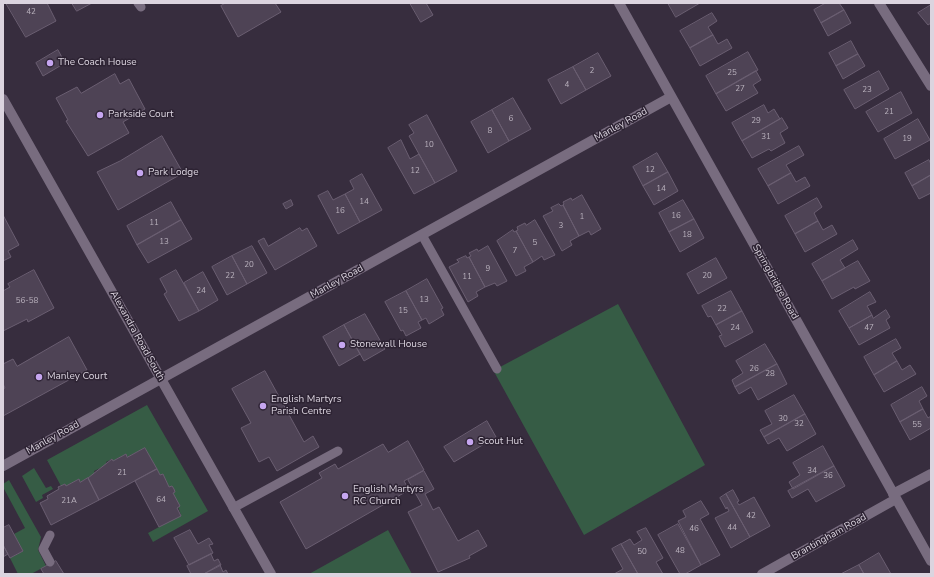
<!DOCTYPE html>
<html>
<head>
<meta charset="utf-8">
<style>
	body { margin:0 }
	#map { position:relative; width:934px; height:577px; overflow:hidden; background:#372d3e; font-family:"Nunito Sans",sans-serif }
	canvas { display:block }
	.frame { position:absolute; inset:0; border:4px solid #dbd4df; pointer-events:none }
</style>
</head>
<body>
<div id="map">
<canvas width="934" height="577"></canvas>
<div class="frame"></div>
</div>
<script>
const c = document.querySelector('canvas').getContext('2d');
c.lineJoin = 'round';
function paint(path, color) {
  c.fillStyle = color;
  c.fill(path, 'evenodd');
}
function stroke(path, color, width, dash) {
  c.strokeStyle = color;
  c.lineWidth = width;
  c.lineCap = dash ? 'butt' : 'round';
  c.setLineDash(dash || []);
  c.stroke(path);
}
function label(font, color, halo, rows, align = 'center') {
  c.font = font + ' "Nunito Sans",sans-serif';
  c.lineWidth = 3;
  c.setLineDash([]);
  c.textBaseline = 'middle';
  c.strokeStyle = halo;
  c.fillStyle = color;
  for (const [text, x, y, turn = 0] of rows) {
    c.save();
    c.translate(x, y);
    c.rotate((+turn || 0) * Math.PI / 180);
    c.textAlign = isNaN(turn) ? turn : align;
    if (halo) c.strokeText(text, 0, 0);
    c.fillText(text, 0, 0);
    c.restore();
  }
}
const green = new Path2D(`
	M427,250L500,367L618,304L705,465L584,535Z
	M147,405L208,511L153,542L148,533L181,515L173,493L175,492L172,486L169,487L163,474L160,475L145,448L127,457L126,454L113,461L112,459L106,462L107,465L94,471L95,474L80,482L79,479L66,486L65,484L61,486L47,460Z
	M34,468L46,488L51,486L53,489L42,495L43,498L36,502L22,476Z
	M9,480L41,537L38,550L46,566L31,574H18L10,558L23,551L14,534L25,528L3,487V484Z
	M388,530L412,574H309Z`);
const building = new Path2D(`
	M6,3H47L56,21L26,37Z
	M72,3H92L77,11Z
	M226,3H275L281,12L238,37L221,6Z
	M410,3H426L433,15L421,22Z
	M668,3H700L676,17Z
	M826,3H839L844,10L821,23L814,10Z
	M931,5V23L928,25L918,13Z
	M844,10L851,23L828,36L821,23Z
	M712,13L717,21L708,27L713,35L690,48L680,31Z
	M713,35L718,44L727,39L732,48L700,66L690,48Z
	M851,41L858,54L836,66L829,53Z
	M58,50L65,63L43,76L36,63Z
	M748,52L758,70L716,94L706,76Z
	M598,53L611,76L586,90L573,67Z
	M858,54L865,66L843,79L836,66Z
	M573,67L586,90L561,104L548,80Z
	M756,71L761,80L753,85L758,93L726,111L716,94Z
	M879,71L889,89L855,109L844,90Z
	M115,74L120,84L129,79L145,109L123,122L129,133L88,156L66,121L68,120L56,98L77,87L81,93Z
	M901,92L912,113L878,132L866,112Z
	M513,98L531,129L509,141L492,110Z
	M764,105L768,113L774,109L780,119L742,141L732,123Z
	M492,110L509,141L488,153L471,122Z
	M427,115L457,171L435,183L409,136L414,133L409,125Z
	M782,118L788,128L780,133L785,143L771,151L769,149L752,158L742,141Z
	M918,119L930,140L895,159L884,139Z
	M162,136L183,173L118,210L97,172L120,161Z
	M401,140L410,159L419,154L435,183L414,194L388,148Z
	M799,146L804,155L786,165L791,173L768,186L758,169Z
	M657,153L668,172L643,186L633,167Z
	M929,160L931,164V175L912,186L905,173Z
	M668,172L678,191L654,205L643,186Z
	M791,173L796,182L805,177L810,186L778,204L768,186Z
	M362,174L382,210L360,222L345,194L354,189L350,181Z
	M931,175V193L919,199L912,186Z
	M328,191L333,200L345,194L360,222L338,234L318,196Z
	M582,195L601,229L591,235L589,231L579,236L563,205L564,204L563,202L571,198L572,200Z
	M817,198L822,207L814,213L818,221L795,234L785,216Z
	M291,200L293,205L286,209L283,204Z
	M683,200L694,219L669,232L659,213Z
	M171,202L181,220L137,245L127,226Z
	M559,204L561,206L563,205L579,236L570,241L572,245L562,251L543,216L553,211L551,208Z
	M3,215L19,245L8,251L11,257L3,261Z
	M694,219L704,238L680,252L669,232Z
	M181,220L192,239L148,263L137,245Z
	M535,220L555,255L544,260L542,256L533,262L516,231L518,230L517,227L525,223L526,225Z
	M818,221L823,230L832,225L837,234L805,252L795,234Z
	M300,228L302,231L307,228L317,246L275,270L258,241L264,238L268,246Z
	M513,230L514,232L516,231L533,262L524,267L526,271L516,276L497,241Z
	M853,240L858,249L840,260L845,268L822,281L812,264Z
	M252,246L267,273L247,284L232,256Z
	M488,246L507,281L497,286L495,283L485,287L469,257L471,256L469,253L477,249L478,251Z
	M232,256L247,284L227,295L212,267Z
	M466,256L467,258L469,257L485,287L476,292L478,296L468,302L449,267L459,262L457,260Z
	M716,258L727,278L698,294L687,274Z
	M858,261L870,281L855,289L854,287L832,299L822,281Z
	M34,270L54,308L28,322L27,319L3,331V291L10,287L8,284Z
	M176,270L199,311L179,321L164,294L167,292L160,279Z
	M203,272L218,300L199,311L184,283Z
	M427,279L443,308L441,309L444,315L429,324L426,318L422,320L406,291Z
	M406,291L422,320L418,322L421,328L406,336L403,330L401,331L385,302Z
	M731,291L742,311L716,325L711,316L708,317L702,306Z
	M870,292L876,302L867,306L872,315L849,328L839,311Z
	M886,310L890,317L886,320L890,328L859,345L849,328L872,315L873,318Z
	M742,311L753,332L725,347L719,336L722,335L716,325Z
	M365,314L385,349L364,361L344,325Z
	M344,325L360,354L339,366L323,337Z
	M69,337L87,370L3,416V389L5,388L3,384V364L13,359L17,366Z
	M896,339L901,348L892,353L897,361L874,375L864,357Z
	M765,344L777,364L735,387L732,380L743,373L736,361Z
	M897,361L902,370L910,365L916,374L884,392L874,375Z
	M777,364L787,384L758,400L751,387L739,394L735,387Z
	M265,371L304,442L313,436L319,447L277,471L269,457L259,462L241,428L251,423L232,389Z
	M922,387L927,396L919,401L923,409L900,422L891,405Z
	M794,395L805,414L764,437L760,430L772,424L765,411Z
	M923,409L928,418L931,416V428L910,440L900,422Z
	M805,414L816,434L787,451L779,438L768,444L764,437Z
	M487,421L496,437L454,462L444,447Z
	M408,441L424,470L404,481L409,490L306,549L280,502L322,478L319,473L335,464L338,469L383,444L388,452Z
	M823,446L834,466L793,489L789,482L800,475L793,463Z
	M145,448L157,469L99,500L88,478L112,459L113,461L126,454L127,457Z
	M834,466L845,486L816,502L808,489L792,498L788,491Z
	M157,469L160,475L163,474L169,487L172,486L174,489L175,492L173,493L180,506L177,508L181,516L159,527L135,481Z
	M424,471L434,489L425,494L433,510L439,507L458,541L478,530L487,546L469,556L470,558L438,572L408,512L422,505L408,480Z
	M88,478L99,500L51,525L40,503L48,499L47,496L59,489L58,487L65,484L66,486L79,479L80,482Z
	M733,490L739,501L737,502L739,505L754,497L770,526L750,537L726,494Z
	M726,494L750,537L731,548L715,518L729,511L727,507L726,509L720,498Z
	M701,501L709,514L700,519L720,555L701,565L678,521L686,517L683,511Z
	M678,524L701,565L685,574H680L658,535Z
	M9,525L23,551L10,558L3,545V528Z
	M646,528L663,558L656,562L663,574H638L621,544L630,539L634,545L642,540L637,532Z
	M190,530L198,544L209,538L213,544L209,545L213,553L189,565L174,538Z
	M621,544L638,574H614L623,569L612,549Z
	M3,545L8,554L3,557Z
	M879,553L891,574H864L859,565Z
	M211,554L214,561L218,559L221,565L204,574H191L187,566Z
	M56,561L64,574H44L41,569Z
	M220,565L223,572L226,570L228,574H204Z
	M859,565L864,574H841Z`);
const service = new Path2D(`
	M138,3L141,7
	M422,235L497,369
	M233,508L338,451
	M50,562L43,549L50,535`);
const minor = new Path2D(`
	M619,3L931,561
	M879,3L931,86
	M3,466L671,97
	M893,494L931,474
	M762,574L896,499`);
const tertiary = new Path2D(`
	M3,99L271,574`);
const markers = [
	[50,63,4,"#c6a6f0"],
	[100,115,4,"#c6a6f0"],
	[140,173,4,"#c6a6f0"],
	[342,345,4,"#c6a6f0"],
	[39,377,4,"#c6a6f0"],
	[263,406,4,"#c6a6f0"],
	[470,442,4,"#c6a6f0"],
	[345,496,4,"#c6a6f0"]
];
const numberNames = [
	["42",31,12],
	["2",592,71],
	["25",732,73],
	["4",567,85],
	["27",740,89],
	["23",867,90],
	["21",889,112],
	["6",511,119],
	["29",756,121],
	["8",490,131],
	["31",766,137],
	["19",907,139],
	["10",429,145],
	["12",650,170],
	["12",415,171],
	["14",661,189],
	["14",364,202],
	["16",340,211],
	["16",676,216],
	["1",582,217],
	["11",154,223],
	["3",561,226],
	["18",687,235],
	["13",164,242],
	["5",535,243],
	["7",515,251],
	["20",249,265],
	["9",488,269],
	["22",230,276],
	["20",707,276],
	["11",467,277],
	["24",201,291],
	["13",424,300],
	["56-58",27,301],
	["22",722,309],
	["15",403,311],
	["24",735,328],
	["47",869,328],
	["26",754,369],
	["28",770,374],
	["30",783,419],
	["32",799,424],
	["55",917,425],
	["34",812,471],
	["21",122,473],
	["36",828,476],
	["64",161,500],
	["21A",69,501],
	["42",751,516],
	["44",732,528],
	["46",694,529],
	["48",680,551],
	["50",642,552]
];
const poiNames = [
	["The Coach House",58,63],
	["Parkside Court",108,115],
	["Park Lodge",148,173],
	["Stonewall House",350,345],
	["Manley Court",47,377],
	["English Martyrs",271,400],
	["Parish Centre",271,412],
	["Scout Hut",478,442],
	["English Martyrs",353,490],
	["RC Church",353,502]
];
const streetNames = [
	["Manley Road",621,125,-29],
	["Manley Road",337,282,-29],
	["Springbridge Road",775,282,61],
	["Alexandra Road South",137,336,61],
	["Manley Road",53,438,-29],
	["Brantingham Road",829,537,-29]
];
paint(green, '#365c45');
paint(building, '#4e4355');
stroke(building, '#6a5e71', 1);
stroke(service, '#786c7f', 9);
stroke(minor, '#786c7f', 10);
stroke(tertiary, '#786c7f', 10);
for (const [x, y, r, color] of markers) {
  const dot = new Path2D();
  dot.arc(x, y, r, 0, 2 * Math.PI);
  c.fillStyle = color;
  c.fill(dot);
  stroke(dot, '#2d2333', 1.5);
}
label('8px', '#b8b0bc', null, numberNames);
label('10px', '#dbd4df', '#2d2333', poiNames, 'left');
label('10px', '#dbd4df', '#2d2333', streetNames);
</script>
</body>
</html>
